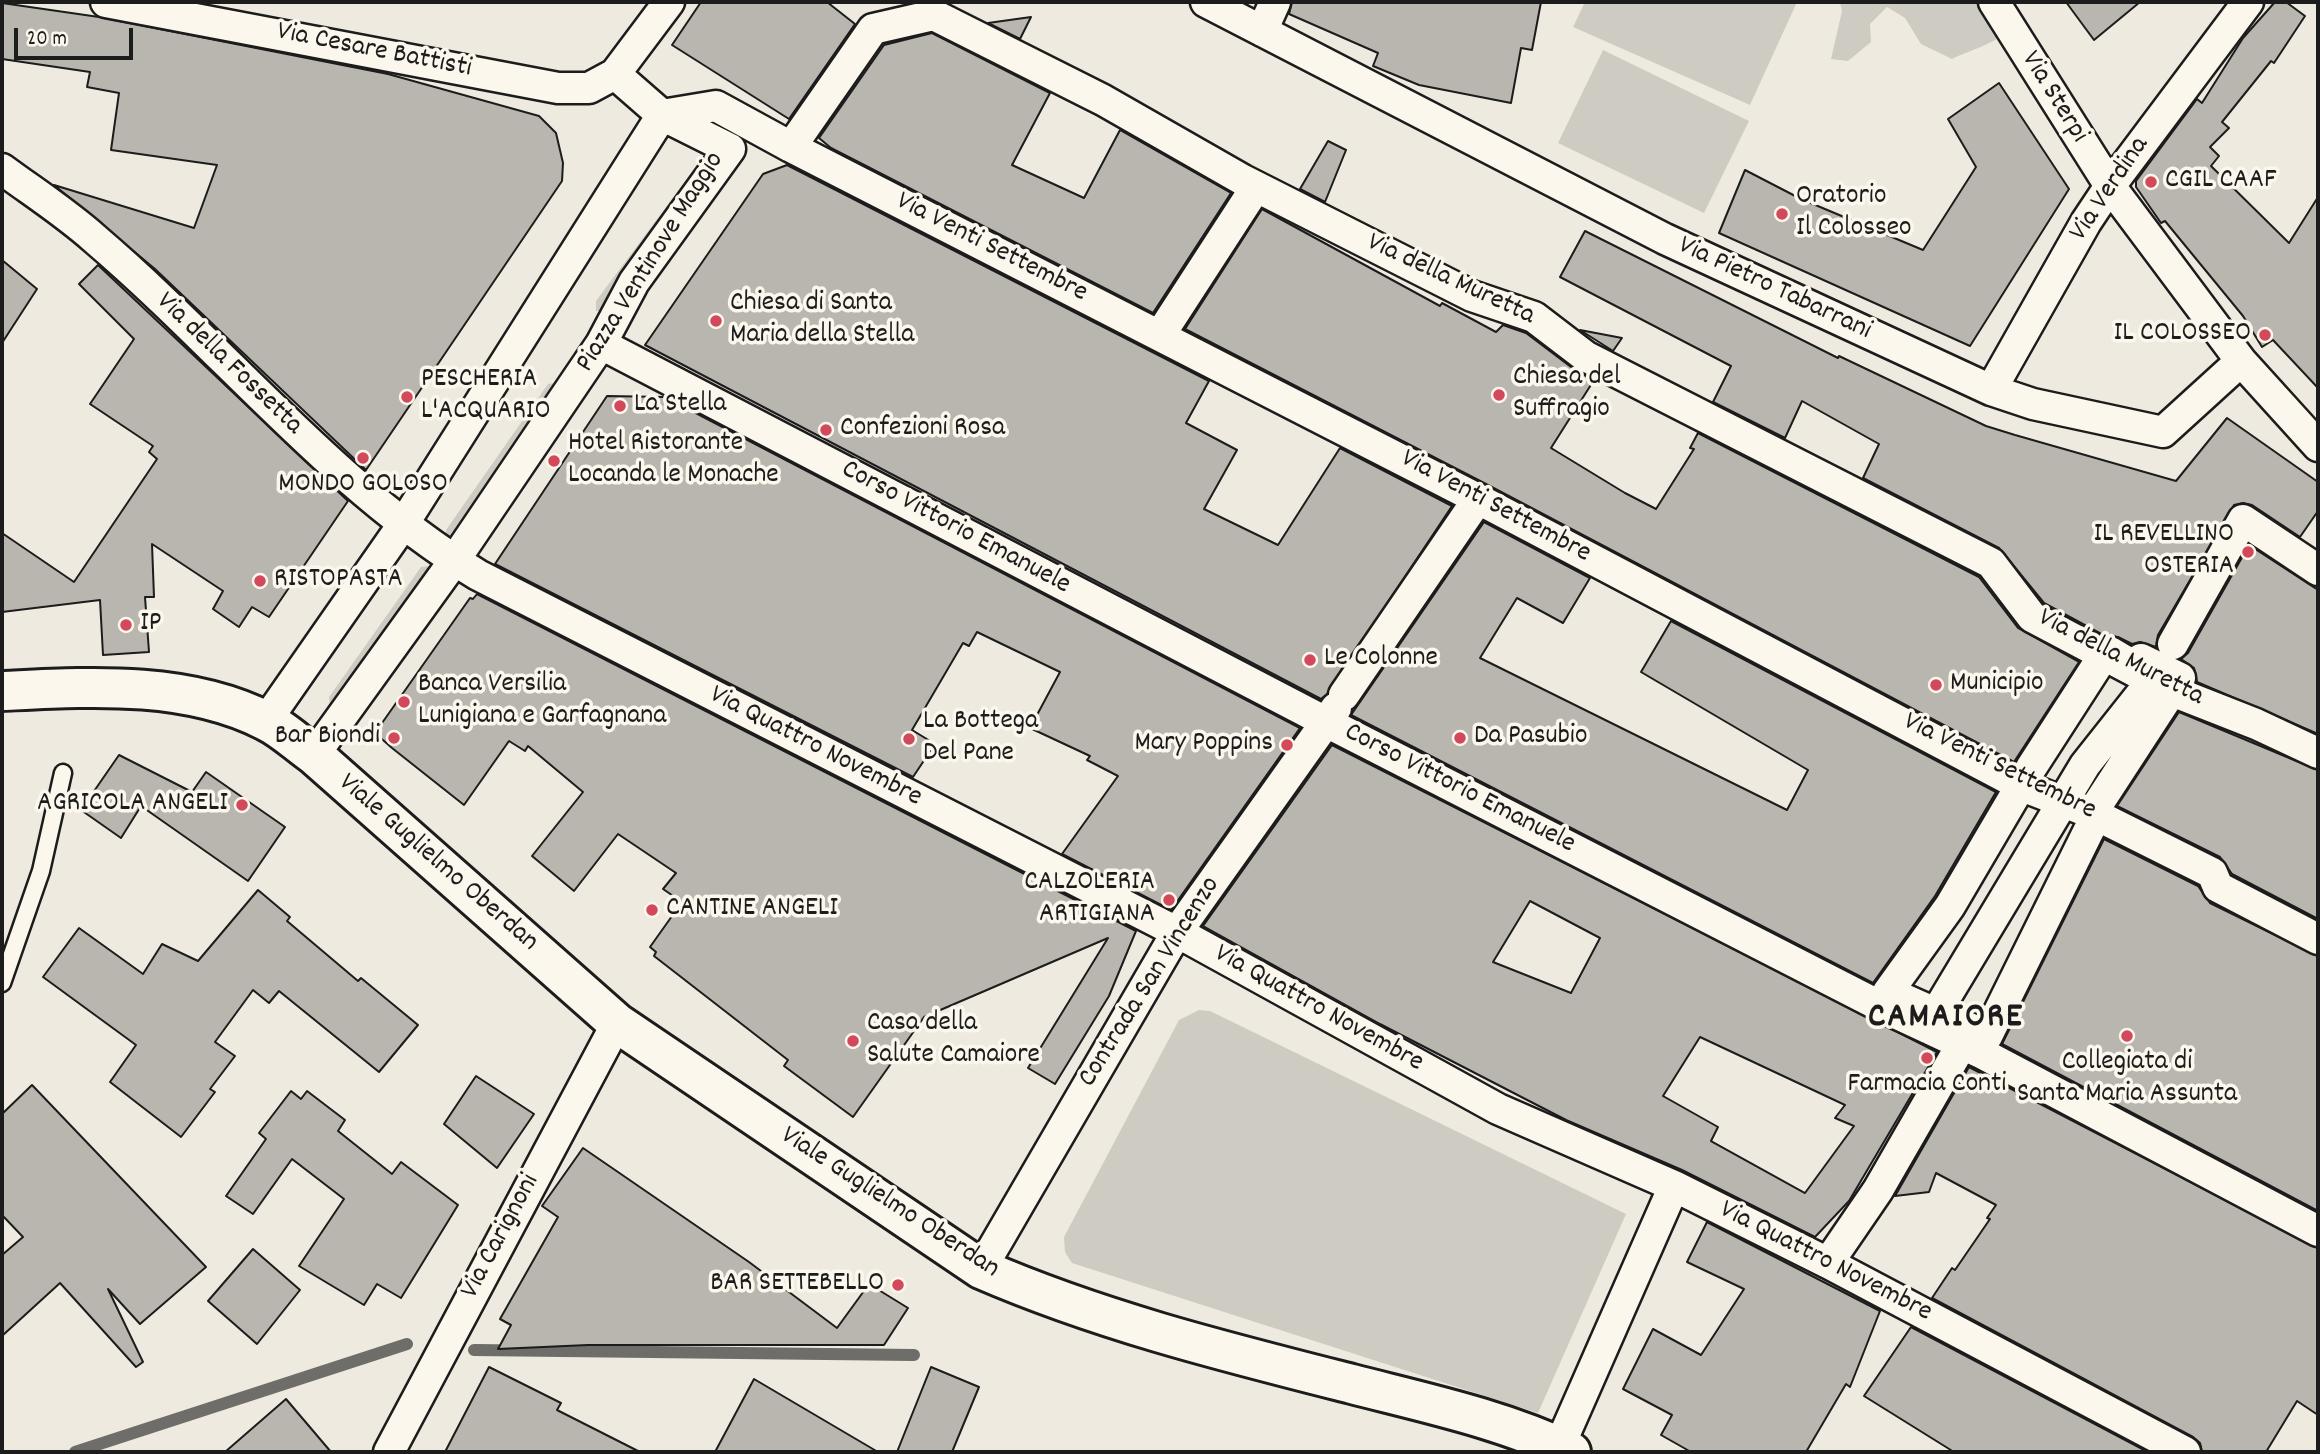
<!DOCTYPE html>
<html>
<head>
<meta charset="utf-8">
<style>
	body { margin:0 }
	#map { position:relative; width:2320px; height:1454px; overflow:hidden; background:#eeeadf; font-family:Dekko,sans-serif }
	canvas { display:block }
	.frame { position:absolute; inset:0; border:4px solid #1c1c1c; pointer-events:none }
	.scale { position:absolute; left:14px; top:28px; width:119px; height:32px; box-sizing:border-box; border:4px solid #1c1c1c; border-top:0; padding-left:9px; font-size:21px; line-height:24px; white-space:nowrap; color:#1c1c1c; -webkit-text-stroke:5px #fbf7ec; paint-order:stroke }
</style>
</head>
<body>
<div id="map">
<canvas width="2320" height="1454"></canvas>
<div class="frame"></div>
<div class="scale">20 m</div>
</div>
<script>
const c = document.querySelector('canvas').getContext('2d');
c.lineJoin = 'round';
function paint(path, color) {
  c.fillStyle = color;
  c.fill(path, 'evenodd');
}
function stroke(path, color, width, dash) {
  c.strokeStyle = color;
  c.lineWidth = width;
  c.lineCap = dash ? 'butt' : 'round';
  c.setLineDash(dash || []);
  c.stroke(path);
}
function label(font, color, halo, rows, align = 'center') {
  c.font = font + ' Dekko,sans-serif';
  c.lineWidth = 7;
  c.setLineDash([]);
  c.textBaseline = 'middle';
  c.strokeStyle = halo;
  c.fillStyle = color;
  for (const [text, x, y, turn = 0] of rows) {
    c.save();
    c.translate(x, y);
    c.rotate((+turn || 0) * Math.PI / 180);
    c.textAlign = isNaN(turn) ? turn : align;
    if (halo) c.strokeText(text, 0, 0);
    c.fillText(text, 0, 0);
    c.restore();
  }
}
const green = new Path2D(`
	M1585,2H1797L1750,105L1573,27Z
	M1840,2H2016C2018,41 1980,45 1952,59L1921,44L1905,18L1887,7L1870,24L1871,42L1848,61L1831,59L1842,11Z
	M1603,50L1749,121L1704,213L1558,143Z
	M701,160H707L602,311H596V301Z
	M555,383L557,389L453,539L446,536V530L548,384Z
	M428,566L429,571L334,706L330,707L329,697L421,567Z
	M1199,1010L1210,1011L1626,1214L1538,1413L1072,1263L1065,1252L1064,1237L1179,1020Z`);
const stream = new Path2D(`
	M474,1350L914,1355
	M75,1452L407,1344`);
const building = new Path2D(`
	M701,2H827L855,24L789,119L672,45Z
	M1292,2H1541L1532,50L1521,48L1511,103L1419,85L1373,66L1378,53L1289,14Z
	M2066,2H2140L2094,40Z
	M2275,2H2286L2305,16L2274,63L2271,61L2222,122L2229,128L2210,147L2219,156L2211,166L2289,243L2318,197V388L2273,340L2262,347L2243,316L2165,221L2161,223L2136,187V181L2197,99L2202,103L2243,38Z
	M2,3L99,17L388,74L539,116L556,133L563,163L562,181L366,470L155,269L54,185L194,228L217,165L111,150L119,93L87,87L90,72L2,59Z
	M1031,17L1020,39L988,23Z
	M932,33L1050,93L1012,165L1084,198L1120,130L1231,193L1153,313L831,148L819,138L884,45Z
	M1999,83L2069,189L1970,346L1719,233L1745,170L1801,199L1923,250L1976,167L1948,119Z
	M1328,141L1346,150L1325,202L1300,189Z
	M787,165L1209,381L1186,423L1237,450L1204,509L1278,545L1340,448L1452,506L1327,694L1321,699L645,345L763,174Z
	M1262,209L1440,306L1442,303L1496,332L1503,325L1526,333L1575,370L1594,380L1551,448L1625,493L1656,509L1694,449L1690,448L1698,433L1979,577L2018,628L2079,662L2014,762L1486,484L1185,329Z
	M1585,231L1838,358L1839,356L1986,426L2015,435L2176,481L2227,418L2318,482V511L2300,537L2252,505L2243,503L2234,505L2158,635L2156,647L2140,642L2132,644L2118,637L2105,636L2044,603L1999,548L1863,478L1879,444L1802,401L1785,438L1713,402L1731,366L1560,277Z
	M2,260L37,289L2,343Z
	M98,265L348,501L269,617L252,607L239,627L213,609L223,591L152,544L154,597H145L149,652L103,655L100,600L2,612V533L74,582L157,459L149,452L153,446L90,404L134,339L79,284Z
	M1580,330L1622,338L1613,351Z
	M607,396L665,397L1300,728L1171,910L1062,854L1118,776L1087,760L1090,756L1030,728L1060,672L977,632L969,646L963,643L912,730L935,744L913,777L495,564Z
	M1484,522L1590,578L1563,623L1517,598L1480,658L1787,810L1808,770L1641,672L1671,621L1996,792L1935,896L1873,983L1351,715Z
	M2249,545L2318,590V734L2197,682L2194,668L2181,659L2188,653Z
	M477,594L1136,931L1109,996L1055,1084L1028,1068L1108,938L924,1017L853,1117L784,1066L788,1060L654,956L656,952L650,947L682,902L663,889L676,873L618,834L574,891L532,856L583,792L528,746L525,751L509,741L464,805L392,748L375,733L470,598L473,599Z
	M2179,712L2318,770V919L2232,874L2220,857L2117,806Z
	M1332,745L1937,1052L1849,1201L1815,1237L1682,1170L1566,1120L1380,1024L1203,926ZM1530,901L1600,938L1571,993L1493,962ZM1700,1037L1845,1105L1835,1118L1854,1126L1805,1193L1711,1141L1718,1127L1663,1096Z
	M119,755L192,792L206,772L285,827L248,881L141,806L121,838L81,810Z
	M2104,839L2198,886L2210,903L2318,956V1211L2002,1044Z
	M258,890L290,917L287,921L358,981L361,978L418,1025L379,1072L279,991L269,1003L253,990L215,1042L235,1056L210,1089L215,1092L181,1137L110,1082L136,1045L43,977L79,928L143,974L162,944L198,961Z
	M1969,1067L2318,1248V1415L2297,1401L2266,1452H2202L2200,1443L2193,1437L1932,1298L1952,1268L1955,1270L1990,1219L1987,1218L1996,1205L1936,1173L1929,1192L1895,1196Z
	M476,1076L534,1114L497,1168L444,1124Z
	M32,1085L206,1267L140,1324L108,1289L143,1362L136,1367L60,1283L2,1336V1255L23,1237L2,1215V1114Z
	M291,1091L301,1099L307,1091L345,1120L338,1131L392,1174L401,1162L458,1205L401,1298L377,1284L364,1305L299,1266L344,1199L292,1159L253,1214L226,1196L266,1139L259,1133Z
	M583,1148L749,1262L837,1328L869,1284L908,1308L884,1345H588L498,1349L511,1325L500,1319L558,1217L542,1206Z
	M1707,1222L1880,1311L1850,1387L1846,1384L1806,1452H1691L1661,1435L1672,1415L1623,1389L1653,1329L1701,1355L1744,1289L1687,1262Z
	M253,1249L300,1290L257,1344L208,1301Z
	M1911,1327L2148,1452H1954L1864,1396Z
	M489,1367L561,1403L557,1410L640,1452H445Z
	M931,1367L979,1387L952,1452H897Z
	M754,1379L878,1452H715Z
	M286,1399L331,1452H225Z`);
const lane = new Path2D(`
	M2,983L41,871L63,773`);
const street = new Path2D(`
	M106,2L558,88H589L615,74L669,2
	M1206,2L1665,239L1991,390L2033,404L2163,432L2241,361
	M1994,2L2110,186L2241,361L2318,446
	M1262,31L1275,2
	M662,115L716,106L791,147L1478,499L2022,786L2094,814L2212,873L2218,887L2318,939
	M791,147L873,29L934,15L1103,100L1243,180L1472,296L1534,317L1585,356L1991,563L2032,617L2172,691L2256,724L2318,753
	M2,169C33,192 66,213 95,239C224,349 332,486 478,575L1177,932L1498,1109L1674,1186L1828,1263L2185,1452
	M1160,335L1256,187
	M601,344L1326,722L1880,1006L1983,1054L2318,1231
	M1991,390L2086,222L2110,186L2248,2
	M2173,644L2243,520L2318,570
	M2110,652L2137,668L2141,659L2180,678L2098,804L2092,824L1987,1036L1888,992L1950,906L2031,768L2100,661Z
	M1344,695L1478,499
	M266,721L404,523L662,115
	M314,755L454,561L601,344L634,282L730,149L662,115L615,74
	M1927,1028L2085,765L2161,669
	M1828,1263L1878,1190L1962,1044
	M981,1269L1177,932L1336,708
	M1559,1447L1674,1186
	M389,1452L617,1023`);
const secondary = new Path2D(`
	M2,691C88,687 186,680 266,721C283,729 298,744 314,755L617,1023L981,1269C1101,1321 1226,1352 1352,1384C1426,1403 1502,1419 1571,1452`);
const markers = [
	[2151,182,7,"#d1495b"],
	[1782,214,7,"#d1495b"],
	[716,321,7,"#d1495b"],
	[2265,335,7,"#d1495b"],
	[1499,395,7,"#d1495b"],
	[407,397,7,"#d1495b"],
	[620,406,7,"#d1495b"],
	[826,430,7,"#d1495b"],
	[363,458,7,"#d1495b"],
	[554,461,7,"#d1495b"],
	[2248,552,7,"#d1495b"],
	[260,581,7,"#d1495b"],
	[126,625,7,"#d1495b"],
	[1310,660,7,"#d1495b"],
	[1936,685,7,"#d1495b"],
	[404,702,7,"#d1495b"],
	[394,738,7,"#d1495b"],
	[1460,738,7,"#d1495b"],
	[909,739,7,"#d1495b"],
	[1287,745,7,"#d1495b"],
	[242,805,7,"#d1495b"],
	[1169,900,7,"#d1495b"],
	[652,910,7,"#d1495b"],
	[2127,1036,7,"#d1495b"],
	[853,1041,7,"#d1495b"],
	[1927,1058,7,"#d1495b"],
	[898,1285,7,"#d1495b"]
];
const streetNames = [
	["Via Cesare Battisti",374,52,11],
	["Via Sterpi",2053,98,58],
	["Via Verdina",2111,190,-56],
	["Via Venti Settembre",991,249,27],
	["Piazza Ventinove Maggio",652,263,-58],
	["Via della Muretta",1450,281,25],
	["Via Pietro Tabarrani",1774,290,25],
	["Via della Fossetta",228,365,44],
	["Via Venti Settembre",1495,508,28],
	["Corso Vittorio Emanuele",955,529,28],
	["Via della Muretta",2120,659,27],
	["Via Quattro Novembre",815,748,27],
	["Via Venti Settembre",1999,768,26],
	["Corso Vittorio Emanuele",1459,790,27],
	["Viale Guglielmo Oberdan",437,864,41],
	["Contrada San Vincenzo",1151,983,-58],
	["Via Quattro Novembre",1318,1010,29],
	["Viale Guglielmo Oberdan",889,1204,33],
	["Via Carignoni",502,1237,-62],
	["Via Quattro Novembre",1825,1263,27]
];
const poiNames = [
	["CGIL CAAF",2165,182],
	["Oratorio",1796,198],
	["Il Colosseo",1796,230],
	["Chiesa di Santa",730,305],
	["Maria della Stella",730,337],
	["IL COLOSSEO",2251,335,"right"],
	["Chiesa del",1513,379],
	["Suffragio",1513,411],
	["PESCHERIA",421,381],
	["L'ACQUARIO",421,413],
	["La Stella",634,406],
	["Confezioni Rosa",840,430],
	["Hotel Ristorante",568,445],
	["Locanda le Monache",568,477],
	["MONDO GOLOSO",363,486,"center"],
	["IL REVELLINO",2234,536,"right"],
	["OSTERIA",2234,568,"right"],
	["RISTOPASTA",274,581],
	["IP",140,625],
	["Le Colonne",1324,660],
	["Municipio",1950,685],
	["Banca Versilia",418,686],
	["Lunigiana e Garfagnana",418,718],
	["La Bottega",923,723],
	["Del Pane",923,755],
	["Bar Biondi",380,738,"right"],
	["Da Pasubio",1474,738],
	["Mary Poppins",1273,745,"right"],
	["AGRICOLA ANGELI",228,805,"right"],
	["CALZOLERIA",1155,884,"right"],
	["ARTIGIANA",1155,916,"right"],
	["CANTINE ANGELI",666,910],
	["Casa della",867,1025],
	["Salute Camaiore",867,1057],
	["Collegiata di",2127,1064,"center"],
	["Santa Maria Assunta",2127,1096,"center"],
	["Farmacia Conti",1927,1086,"center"],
	["BAR SETTEBELLO",884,1285,"right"]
];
const districtNames = [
	["CAMAIORE",1946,1020]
];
paint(green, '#ceccc2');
stroke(stream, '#6f6d69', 12);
paint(building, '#b9b6af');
stroke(building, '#1c1c1c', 2);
stroke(lane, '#1c1c1c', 21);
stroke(street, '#1c1c1c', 35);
stroke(secondary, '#1c1c1c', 44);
stroke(lane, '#fbf7ec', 16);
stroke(street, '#fbf7ec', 30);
stroke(secondary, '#fbf7ec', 38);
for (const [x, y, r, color] of markers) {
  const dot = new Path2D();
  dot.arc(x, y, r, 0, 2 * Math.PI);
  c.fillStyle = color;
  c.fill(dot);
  stroke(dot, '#fbf7ec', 2.5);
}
label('28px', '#1c1c1c', '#fbf7ec', streetNames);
label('28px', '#1c1c1c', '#fbf7ec', poiNames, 'left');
c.letterSpacing = '2px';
label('bold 35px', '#1c1c1c', '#fbf7ec', districtNames);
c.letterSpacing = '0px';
</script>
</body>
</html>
